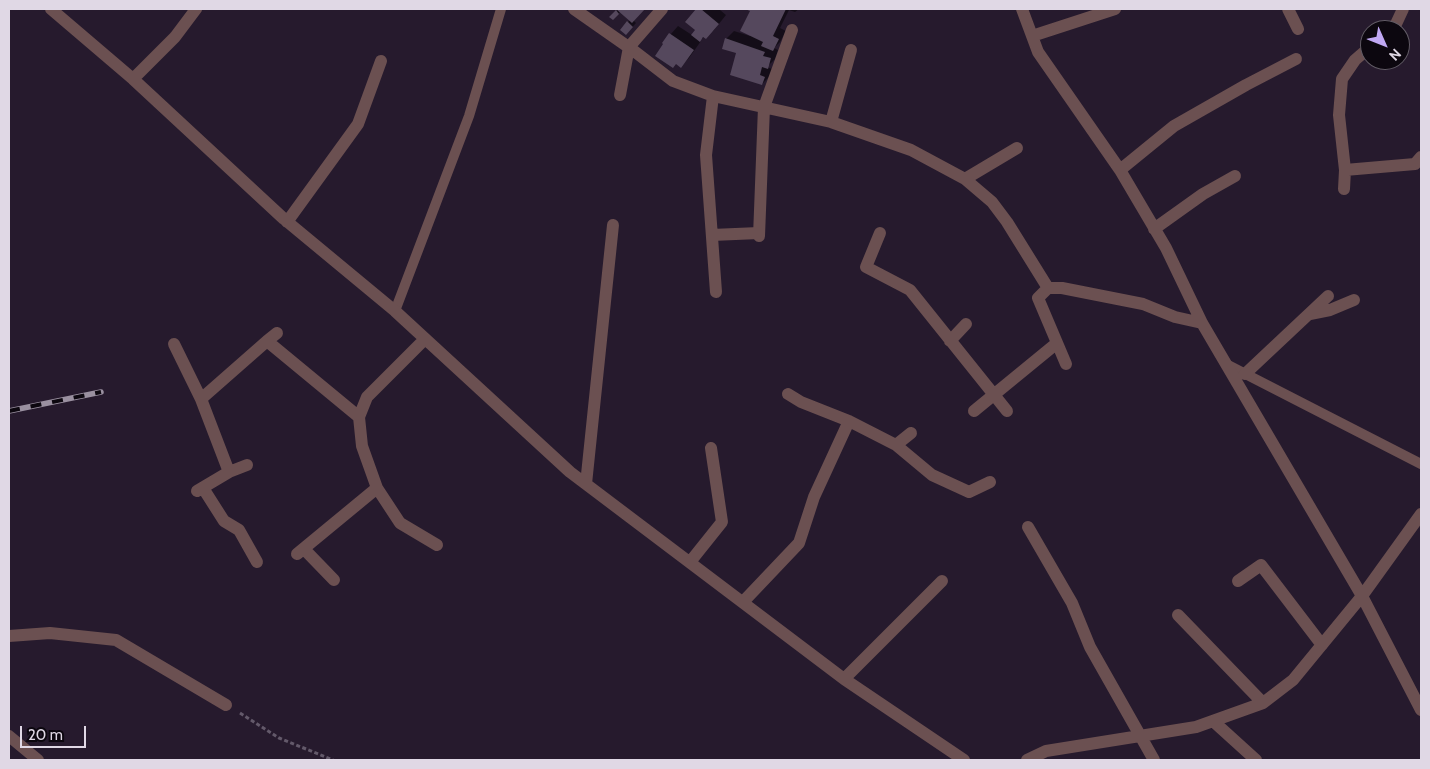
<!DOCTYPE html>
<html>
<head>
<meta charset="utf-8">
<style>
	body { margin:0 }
	#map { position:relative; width:1430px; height:769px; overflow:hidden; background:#261a2d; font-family:Cabin,sans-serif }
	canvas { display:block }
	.frame { position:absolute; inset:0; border:10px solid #e0d8e5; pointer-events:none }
	.north { position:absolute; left:1360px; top:20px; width:50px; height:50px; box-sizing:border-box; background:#0c070f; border:1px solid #615b65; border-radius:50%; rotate:134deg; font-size:14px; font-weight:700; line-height:20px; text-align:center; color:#e0d8e5 }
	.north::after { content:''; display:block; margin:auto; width:18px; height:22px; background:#c0a8f3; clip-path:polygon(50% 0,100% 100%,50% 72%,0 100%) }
	.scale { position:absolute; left:20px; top:726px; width:66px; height:22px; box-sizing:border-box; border:2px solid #e0d8e5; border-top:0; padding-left:6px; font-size:15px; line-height:18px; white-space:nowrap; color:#e0d8e5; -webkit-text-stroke:4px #0c070f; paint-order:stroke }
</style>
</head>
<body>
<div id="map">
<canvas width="1430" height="769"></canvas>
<div class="frame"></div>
<div class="north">N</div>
<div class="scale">20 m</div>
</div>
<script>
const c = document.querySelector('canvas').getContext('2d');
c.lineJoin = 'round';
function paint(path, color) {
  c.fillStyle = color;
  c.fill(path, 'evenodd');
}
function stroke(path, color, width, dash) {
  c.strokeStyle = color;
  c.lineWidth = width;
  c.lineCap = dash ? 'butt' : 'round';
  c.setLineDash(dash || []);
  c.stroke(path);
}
const shadow = new Path2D(`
	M618,9H644L633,20L636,23L626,34L622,30L630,20L621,11L613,19L611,17Z
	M698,9H721L720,10L726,15L714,30L700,40L701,41L689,58L681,66L663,43L678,26L692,35L697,30L687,22Z
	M748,9H799L795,12L789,10L780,28L786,31L780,42L774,48L778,50L775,59L767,67L772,69L770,76L762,84L726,39L734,31L750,36L751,11Z`);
const building = new Path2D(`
	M616,9H645L632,23Z
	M696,9H701L719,24L706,39L703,37L700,42L691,35L695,30L685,22Z
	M745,9H786L773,36L779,39L773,51L761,46L763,42L740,31L750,11Z
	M616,10L619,14L613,20L609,17Z
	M627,21L633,27L626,35L620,30Z
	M669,33L694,50L681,68L676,64L673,68L655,56L663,44L662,43Z
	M725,38L765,52L763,56L771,58L768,69L762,67L760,75L765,77L762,85L730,75L736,53L722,49Z`);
const path = new Path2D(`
	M240,713L279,738L333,760`);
const service = new Path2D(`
	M395,311L469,116L501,9
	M1226,364L1421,464`);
const minor = new Path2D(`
	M51,9L133,79L284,219L395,311L570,472L844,679L964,760
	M574,9L634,51L673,81L713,96L831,122L911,150L965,179L992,202L1007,222L1048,288H1062L1143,304L1175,317L1202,323
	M1022,9L1038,52L1120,170L1166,248L1202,323L1362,596L1421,710
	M1288,9L1298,29
	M1389,30L1396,24L1403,9
	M1032,36L1115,9
	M133,79L175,37L196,9
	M620,95L629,47L662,9
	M713,96L706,155L716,292
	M831,122L851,50
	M1120,170L1174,126L1246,85L1296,59
	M1345,170L1339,115L1342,79L1355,60L1370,47
	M965,179L1017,148
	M1344,189L1345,170L1415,164L1421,157
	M287,222L358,124L381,61
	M1154,229L1203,194L1235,176
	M880,233L866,267L910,290L1007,411
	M712,235L759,233
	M759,236L764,107L792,30
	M1048,288L1038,298L1066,364
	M1310,314L1330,310L1354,300
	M277,333L267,341L359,417
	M425,339L367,397L359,417L362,446L377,488L400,523L437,545
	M950,341L966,324
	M174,344L201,399L267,341
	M1245,374L1328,296
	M201,399L229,472L247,465
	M974,411L1057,343
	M849,421L896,445L911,433
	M896,445L932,475L969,492L990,482
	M586,484L613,225
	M203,488L224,521L239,530L257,562
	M197,491L229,472
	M1028,527L1072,603L1090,647L1154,760
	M304,549L334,580
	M297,554L377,488
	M690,562L722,522L711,448
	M1238,581L1261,565L1322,645
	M743,602L799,543L814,497L849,421L801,402L788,394
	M1178,615L1263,703
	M9,636L50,633L116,640L226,705
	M844,679L942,581
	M1213,721L1256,760
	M9,736L38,760
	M1027,760L1046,751L1196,727L1263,703L1293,680L1362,596L1421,514`);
const rail = new Path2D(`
	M9,411L101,392`);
paint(shadow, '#0007');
paint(building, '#55485d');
stroke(path, '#63596a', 3, [4, 2.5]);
stroke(service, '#6b5051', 10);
stroke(minor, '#6b5051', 12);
stroke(rail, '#9a90a0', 5.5);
stroke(rail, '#0c070f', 4, [11]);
</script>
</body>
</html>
